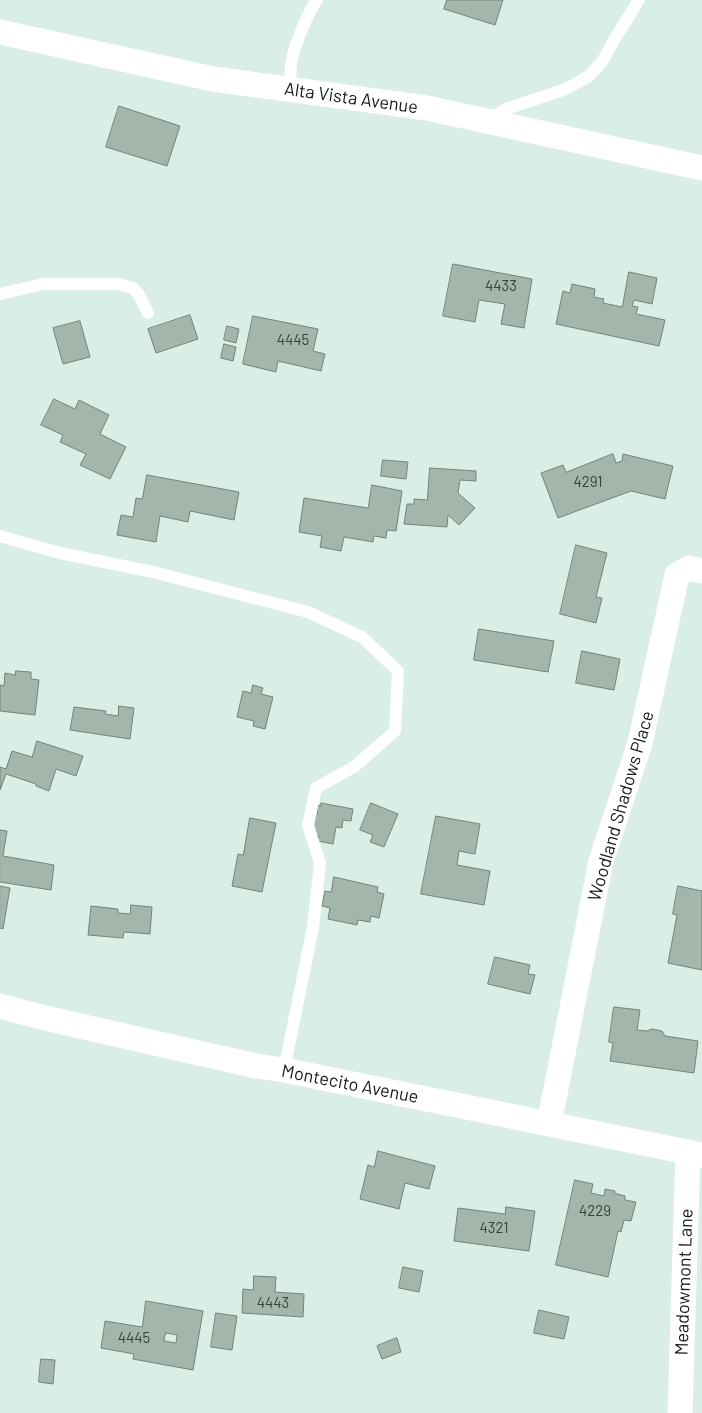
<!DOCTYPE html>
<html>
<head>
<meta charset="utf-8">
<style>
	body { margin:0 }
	canvas { display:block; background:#d9eee4 }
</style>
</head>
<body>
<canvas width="702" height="1413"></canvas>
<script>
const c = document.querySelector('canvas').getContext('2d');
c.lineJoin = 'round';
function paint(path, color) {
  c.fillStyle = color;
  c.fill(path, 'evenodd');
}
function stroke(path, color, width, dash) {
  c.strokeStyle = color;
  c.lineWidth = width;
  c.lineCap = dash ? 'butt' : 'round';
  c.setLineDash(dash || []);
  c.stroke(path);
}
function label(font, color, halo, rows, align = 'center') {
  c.font = font + ' Barlow,sans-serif';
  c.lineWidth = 4.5;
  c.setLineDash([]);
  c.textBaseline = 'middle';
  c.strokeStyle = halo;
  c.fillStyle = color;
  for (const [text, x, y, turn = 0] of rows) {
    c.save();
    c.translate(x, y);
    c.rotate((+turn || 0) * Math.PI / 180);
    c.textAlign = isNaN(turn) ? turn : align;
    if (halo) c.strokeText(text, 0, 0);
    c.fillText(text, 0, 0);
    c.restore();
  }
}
const building = new Path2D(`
	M447,0H503L495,25L444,9Z
	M119,106L180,126L167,166L106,147Z
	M453,264L532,279L524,328L501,324L505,304L479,300L475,322L443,316Z
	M629,272L657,278L652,304L634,300L632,306L638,307L636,314L665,320L659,346L556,324L563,291L570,293L572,284L595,289L594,297L604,299L603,303L622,307Z
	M190,315L198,339L156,353L148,329Z
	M253,316L318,329L313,351L325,354L321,371L278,361L276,372L243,364Z
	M80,321L90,357L63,364L53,328Z
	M227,326L239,329L236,343L224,340Z
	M224,344L236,347L233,361L221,358Z
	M54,399L75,409L79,400L109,415L100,434L126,447L110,479L80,465L86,454L60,442L63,435L41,425Z
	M613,454L616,463L622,461L623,454L673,466L665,499L631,491L558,518L541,473L563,465L566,472Z
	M383,460L408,462L406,479L381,476Z
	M430,468L476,471V481L460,480L458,493L475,508L459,525L448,515L447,527L404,524L407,504H414V499L427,500Z
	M147,475L239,492L234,520L190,511L188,522L160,516L156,542L117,535L121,515L133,517L136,498L142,499Z
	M372,485L402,491L396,531L387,530L386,538L374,536L373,542L344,537L341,551L320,547L322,536L299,532L304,498L368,508Z
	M576,545L607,553L596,597L602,598L596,623L560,614Z
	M479,629L554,641L548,672L474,660Z
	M582,651L620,659L614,690L576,683Z
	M16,671L31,672V679L39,680L35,715L0,711V685L4,686L5,673L15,675Z
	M253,685L263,688L261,694L273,697L265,729L253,726L254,721L237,717L243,691L251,693Z
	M119,706L134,708L130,739L70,730L74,707L106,711L105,714L118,716Z
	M37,741L83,756L76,776L56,769L49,791L36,786V784L6,774L0,790V767L6,769L12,751L32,757Z
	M321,803L353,809L351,821L343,820L342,828L336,827L333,844L318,841L319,836H315L312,830L314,815H317L318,805L321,806Z
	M371,803L398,814L384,847L370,842L373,835L360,830Z
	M436,816L480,824L475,854L459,851L457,865L490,871L484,905L421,894Z
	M250,818L276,823L262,892L232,886L238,854L243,855Z
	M0,830L7,831L3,856L54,865L51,890L0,882Z
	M334,877L378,887L377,892L384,894L379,918L371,916L370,922L358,920L357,925L328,919L330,908L322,906L325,891L331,892Z
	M0,886L10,888L3,929L0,928Z
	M678,886L702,891V970L668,963L677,915L673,914Z
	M131,905L152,907L150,934L124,932L123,938L88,935L91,906L118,909V913L130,914Z
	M495,957L530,965L528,974L535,975L530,994L488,984Z
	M614,1007L640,1010L637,1030L647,1031L652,1029L662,1031L665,1036L698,1041L694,1073L610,1061L613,1043L609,1042Z
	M378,1151L435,1166L429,1189L405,1183L399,1209L360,1199L368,1165L374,1167Z
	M575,1180L593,1184L591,1193L604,1196L605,1189L615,1191L614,1193L625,1196V1200L636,1202L631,1221L624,1220L621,1232L618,1231L608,1277L556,1265Z
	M506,1207L535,1211L529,1251L454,1241L458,1208L505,1214Z
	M403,1267L423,1271L419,1292L399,1288Z
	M254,1276L276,1277L275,1292L304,1294L303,1317L242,1313L243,1289L253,1290Z
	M146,1301L203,1311L193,1370L133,1359L134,1354L101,1348L105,1321L142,1327ZM166,1333L177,1335L176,1343L164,1341Z
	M539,1310L569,1317L564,1339L534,1333Z
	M216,1313L237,1316L232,1350L211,1347Z
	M397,1338L401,1352L382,1359L377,1346Z
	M41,1359L55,1360L53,1384L39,1382Z`);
const lane = new Path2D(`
	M290,89C291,81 290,73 291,65C293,48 307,14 317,0
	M488,120L506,109L566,89L589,76L602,62L614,40L639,0
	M0,294L43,284H119L133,288L139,295L148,313
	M0,536L60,553L153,572L308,612L362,637L398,671L395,731L354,767L316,788L308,825L320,863L313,927L284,1070`);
const street = new Path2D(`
	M0,32L213,79L427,108L702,168
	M0,1006L45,1018L256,1066L284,1070L702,1155
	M549,1124L601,861L640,743L677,575L689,568L702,571
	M680,1413L688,1152`);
const numberNames = [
	["4433",501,286],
	["4445",293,340],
	["4291",588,482],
	["4229",595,1211],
	["4321",494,1228],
	["4443",273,1303],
	["4445",134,1338]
];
const streetNames = [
	["Alta Vista Avenue",351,98,8],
	["Woodland Shadows Place",621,806,-74],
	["Montecito Avenue",350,1084,11],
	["Meadowmont Lane",684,1282,-88]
];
paint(building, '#a2b6ac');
stroke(building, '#72847b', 1);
stroke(lane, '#fff', 12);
stroke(street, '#fff', 25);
label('15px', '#37413c', null, numberNames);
label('18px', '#131a17', '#fff', streetNames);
</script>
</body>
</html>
